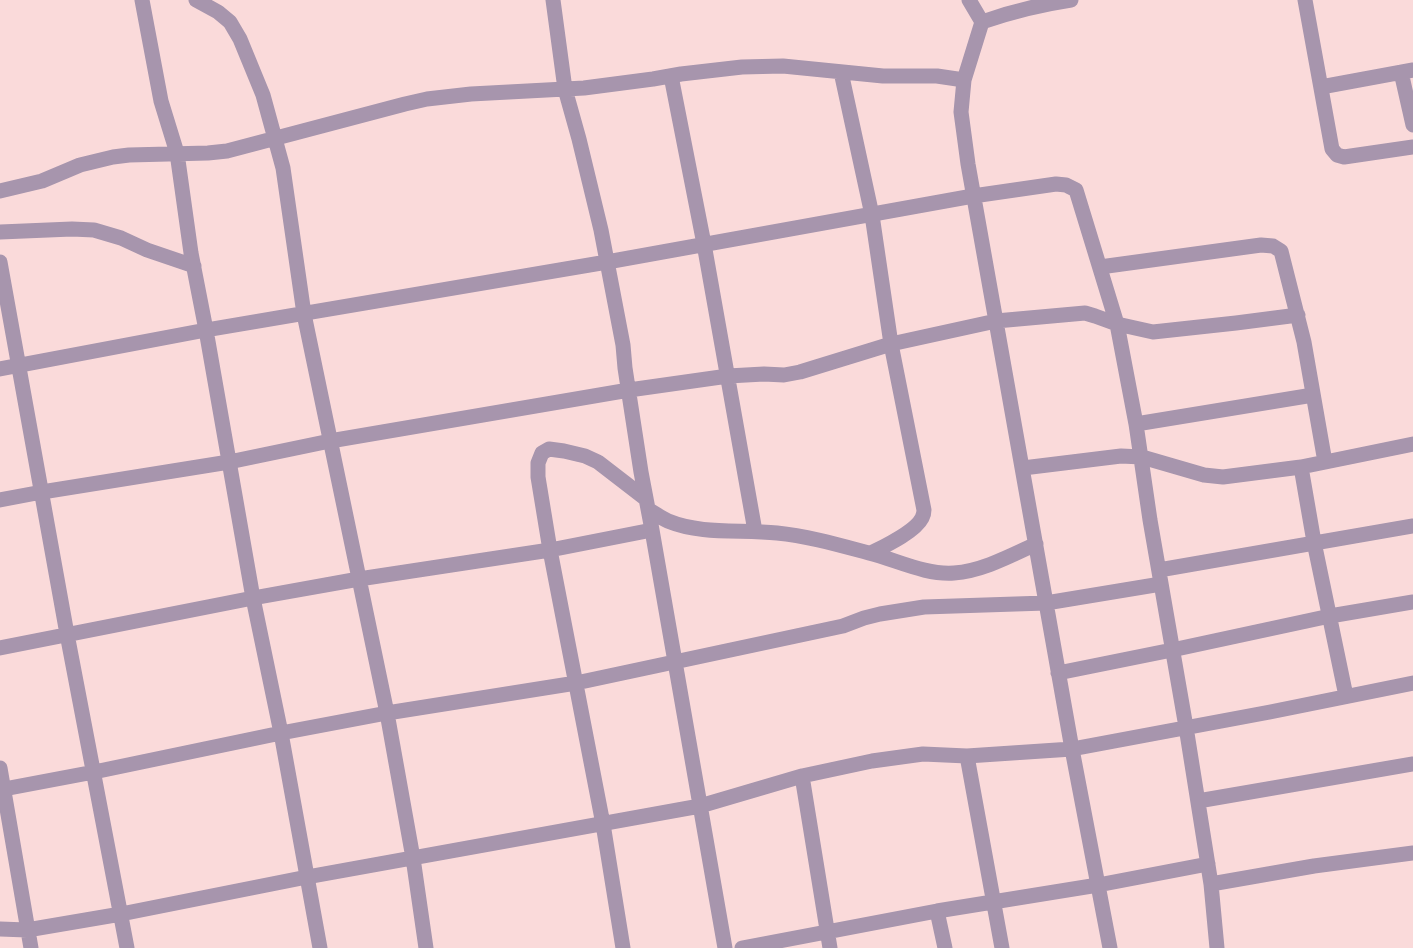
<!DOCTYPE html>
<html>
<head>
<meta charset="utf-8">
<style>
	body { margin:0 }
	canvas { display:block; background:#fadada }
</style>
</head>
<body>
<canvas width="1413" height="948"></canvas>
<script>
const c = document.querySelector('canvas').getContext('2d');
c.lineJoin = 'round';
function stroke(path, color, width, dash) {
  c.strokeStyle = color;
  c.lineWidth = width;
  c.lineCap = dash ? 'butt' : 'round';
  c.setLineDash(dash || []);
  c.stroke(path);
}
const minor = new Path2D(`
	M142,0L161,101L177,153L191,253L206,330L253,598L281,733L320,948
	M196,0L218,12L230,22L240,39L263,95L283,168L304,314L387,713L413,858L426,948
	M553,0L565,89L579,139L601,230L623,345L625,368L641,472L652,530L725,948
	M969,0L982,22
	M1071,0C1038,5 1013,11 982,22L964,80L961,112L968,164L1072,749L1110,948
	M1305,0L1332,149L1337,155L1344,157L1413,147
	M841,72L872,215L891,344L924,510C924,512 923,516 922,518C915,532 885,546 871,553
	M1401,72L1413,125
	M671,76L704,244L755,531
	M1321,87L1413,70
	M0,191L42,181L80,165L113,157L129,155L208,153L227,151L405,104L427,99L471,94L584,88L653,79L681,74L742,67L783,66L883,76H937L964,80
	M0,232L72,229L94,230L121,238L147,250L194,266
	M0,262L67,634L127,948
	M1100,267L1261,245L1273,246L1281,251L1304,342L1325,462
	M0,369L206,330L607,262L973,196L1056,184L1066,185L1076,190L1117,324L1136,424L1150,520L1186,727L1211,884
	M1136,424L1313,395
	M1301,467L1314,542L1346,696
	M1023,468L1121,456L1142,457L1204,475L1223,477L1301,467L1413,444
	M0,500L42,492L229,462L330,441L629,390L728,376L764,374L784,375L800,372L891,344L996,321L1085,313L1095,316L1117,324L1153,332L1236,323L1298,315
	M649,510C655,513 661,518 668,521C702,535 741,529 777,533C808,536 839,545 869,553C897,560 925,575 954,573C982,571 1010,556 1036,544
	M1159,570L1413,526
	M0,648L253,598L359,579L550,550L652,530
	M1058,673L1172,650L1330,616L1413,602
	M967,756L1002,948
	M0,768L31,948
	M802,776L830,948
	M4,789L94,772L281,733L387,713L576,683L843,626L864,618L880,614L924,607L1046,603L1161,584
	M1198,801L1413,764
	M937,911L945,948
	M0,929L27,930L121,914L307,877L700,806L802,776L872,761L923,754L967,756L1072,749L1270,712L1413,683
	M623,948L603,824L550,550L538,477V463L542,453L549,449L564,451L585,456L598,462L646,499
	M742,948L937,911L1098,885L1208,864
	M1217,948L1211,884L1314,866L1413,853`);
stroke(minor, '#a795ad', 15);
</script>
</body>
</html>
